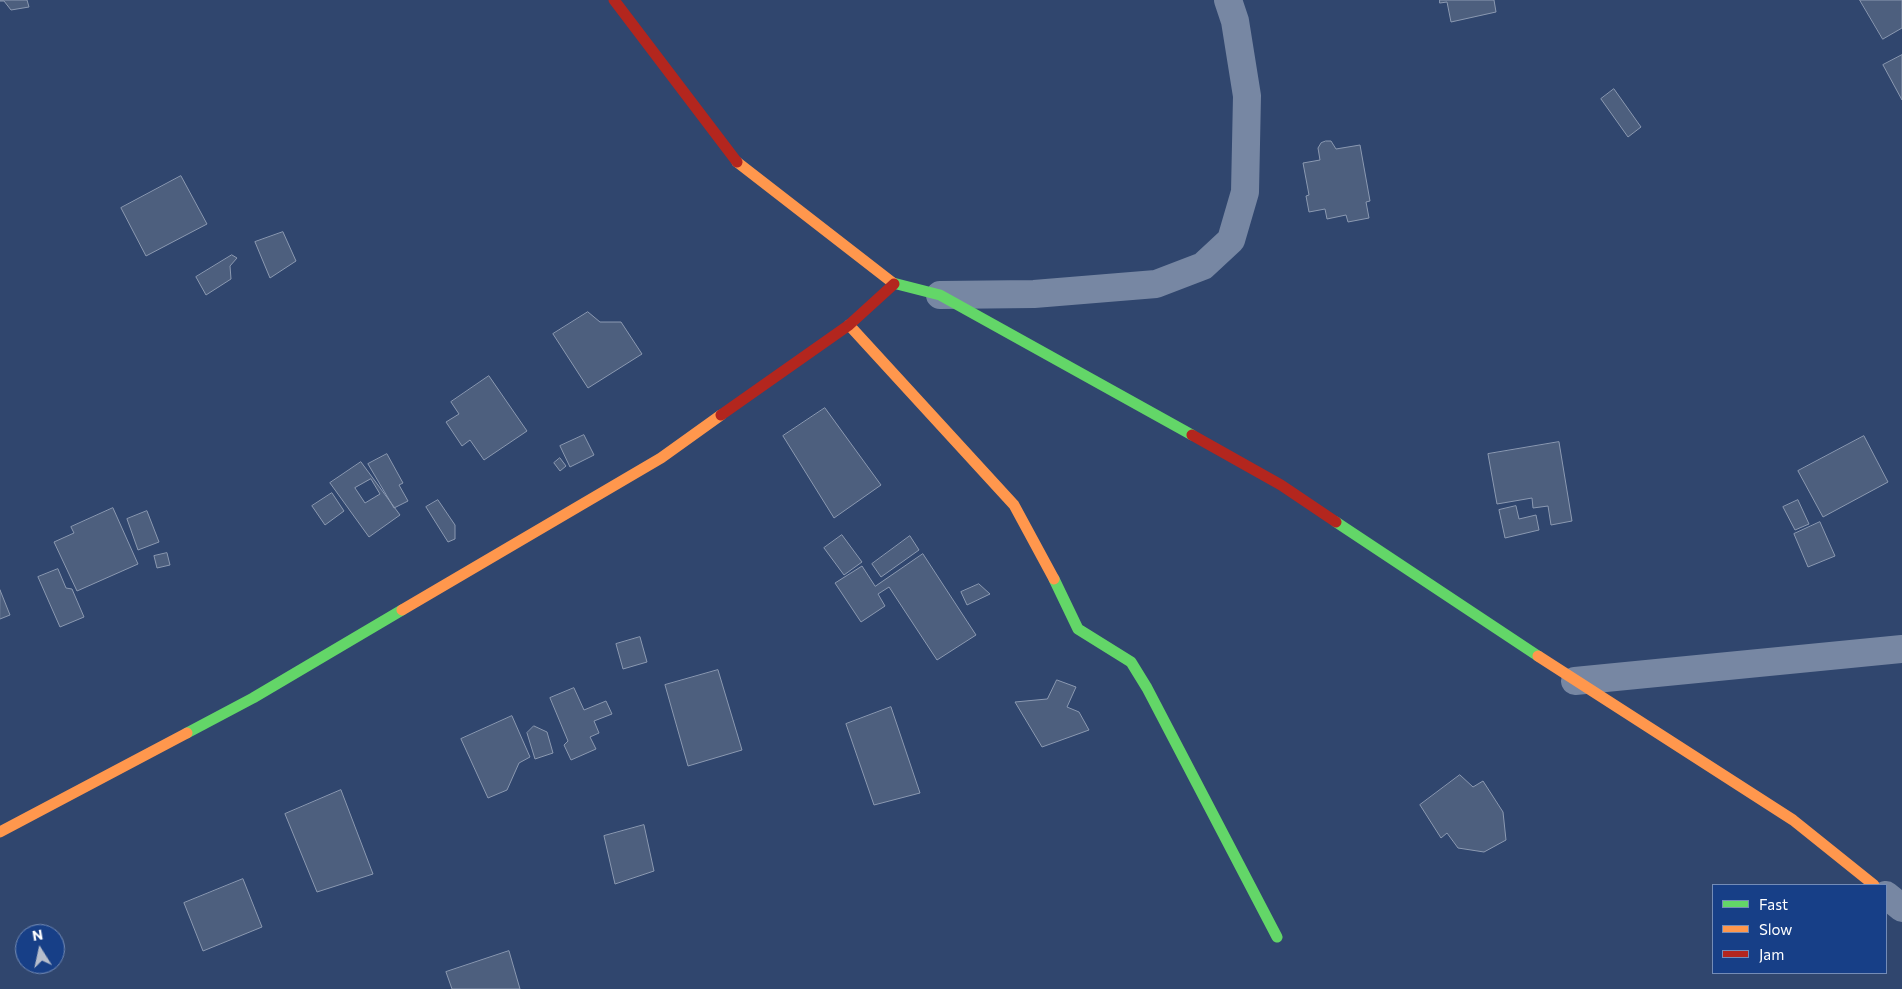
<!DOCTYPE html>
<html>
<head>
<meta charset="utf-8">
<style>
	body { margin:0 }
	#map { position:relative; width:1902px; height:989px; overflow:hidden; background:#30466e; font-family:Commissioner,sans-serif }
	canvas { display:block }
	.legend { position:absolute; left:1712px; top:884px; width:175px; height:90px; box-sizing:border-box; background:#173f87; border:1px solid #748cb7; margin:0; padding:6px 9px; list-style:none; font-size:15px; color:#fff }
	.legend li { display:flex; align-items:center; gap:10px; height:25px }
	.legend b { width:25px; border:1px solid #748cb7 }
	.north { position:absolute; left:15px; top:924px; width:50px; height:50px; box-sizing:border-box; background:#173f87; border:1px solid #748cb7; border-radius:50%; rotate:350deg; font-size:14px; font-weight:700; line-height:20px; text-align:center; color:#fff }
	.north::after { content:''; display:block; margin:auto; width:18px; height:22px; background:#b7becc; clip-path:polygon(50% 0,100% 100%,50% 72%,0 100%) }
</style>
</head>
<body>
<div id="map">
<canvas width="1902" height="989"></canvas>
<ul class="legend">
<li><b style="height:6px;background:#63d668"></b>Fast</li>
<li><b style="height:6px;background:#ff974d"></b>Slow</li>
<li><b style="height:6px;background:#b3261e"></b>Jam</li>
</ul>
<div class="north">N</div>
</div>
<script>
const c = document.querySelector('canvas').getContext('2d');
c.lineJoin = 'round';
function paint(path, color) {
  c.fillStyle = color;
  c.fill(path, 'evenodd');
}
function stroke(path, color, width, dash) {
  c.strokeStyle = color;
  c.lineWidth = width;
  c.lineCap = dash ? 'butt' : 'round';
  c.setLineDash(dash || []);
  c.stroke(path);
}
const building = new Path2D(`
	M0,0H27L29,7L11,10L4,1H0Z
	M1440,0H1494L1496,12L1451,22L1447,2L1440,3Z
	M1860,0H1902V28L1883,39Z
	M1902,55V100L1883,65Z
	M1614,89L1641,127L1628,137L1601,99Z
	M1326,141H1331L1336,149L1360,145L1370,201L1366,202L1369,218L1348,222L1346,215L1327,219L1325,209L1309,212L1306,196L1309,195L1303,163L1320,160L1318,148L1321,143Z
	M181,176L207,224L146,256L121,208Z
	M283,232L296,261L270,278L255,242Z
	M232,255L237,258L230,266L231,279L206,295L196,277Z
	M588,312L600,322H621L642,354L588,388L553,334Z
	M489,376L527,431L484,460L470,440L462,446L446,422L459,414L451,402Z
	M825,408L881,485L834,518L783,436Z
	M584,435L594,455L570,467L560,446Z
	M1864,436L1888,482L1823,517L1798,471Z
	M1559,442L1572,521L1551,525L1548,506L1533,508L1532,498L1497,504L1488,454Z
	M387,454L403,483L399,485L408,501L394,508L368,464Z
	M560,458L566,466L560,471L554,463Z
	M361,462L400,515L369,537L330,483Z
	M371,479L380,494L365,503L355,488Z
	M332,493L344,511L325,525L312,506Z
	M438,500L455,525V539L448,542L426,507Z
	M1798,500L1809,524L1795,530L1783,507Z
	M1516,506L1519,519L1536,515L1539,530L1505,538L1499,510Z
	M113,508L138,564L77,591L54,542L74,533L71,527Z
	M147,511L159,542L138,550L127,519Z
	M1820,522L1835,556L1808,567L1794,534Z
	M842,535L862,562L844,575L824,548Z
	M910,536L919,550L881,577L872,564Z
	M167,553L170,565L157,568L154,556Z
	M923,554L976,635L937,660L889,587L878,594L885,606L861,622L835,583L862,566L875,586Z
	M58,569L66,588L72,589L84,617L60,627L38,577Z
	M979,584L990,594L967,605L961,592Z
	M0,590L10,615L0,619Z
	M640,637L647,662L623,669L616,644Z
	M718,670L742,750L688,766L665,685Z
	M1057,680L1076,687L1067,707L1079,712L1089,730L1042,747L1015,702L1047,699Z
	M574,688L584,710L606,701L612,714L594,721L599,733L590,737L596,749L571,760L564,745L568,741L550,698Z
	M891,707L920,793L874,805L846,724Z
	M512,716L530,757L519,763L507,790L488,798L461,739Z
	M534,726L547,732L553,753L535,759L527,733Z
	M1460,775L1473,787L1483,781L1503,812L1506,840L1484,852L1458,848L1447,833L1441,838L1420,805Z
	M341,790L373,874L317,892L285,814Z
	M644,825L654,871L615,884L604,836Z
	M243,879L262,927L203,951L184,903Z
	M509,951L520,989H452L446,972Z`);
const street = new Path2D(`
	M940,295L1034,294L1156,284L1203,266L1231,240L1245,192L1247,96L1235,21L1228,0
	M1575,681L1902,649
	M1886,895L1902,908`);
const fast = new Path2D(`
	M893,283L940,295L1192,435
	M1336,522L1538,656
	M1054,579L1078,629L1131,662L1147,688L1277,937
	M187,733L253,698L402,610`);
const slow = new Path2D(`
	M737,162L893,283
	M849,325L1014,505L1054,579
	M402,610L661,458L721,415
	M1538,656L1793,820L1874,885
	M0,832L187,733`);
const jam = new Path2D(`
	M614,0L737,162
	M721,415L849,325L894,284
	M1192,435L1281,485L1336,522`);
paint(building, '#4d5f7e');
stroke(building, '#8b99b1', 1);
stroke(street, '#7787a3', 28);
stroke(fast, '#63d668', 11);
stroke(slow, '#ff974d', 11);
stroke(jam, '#b3261e', 11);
</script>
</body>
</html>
